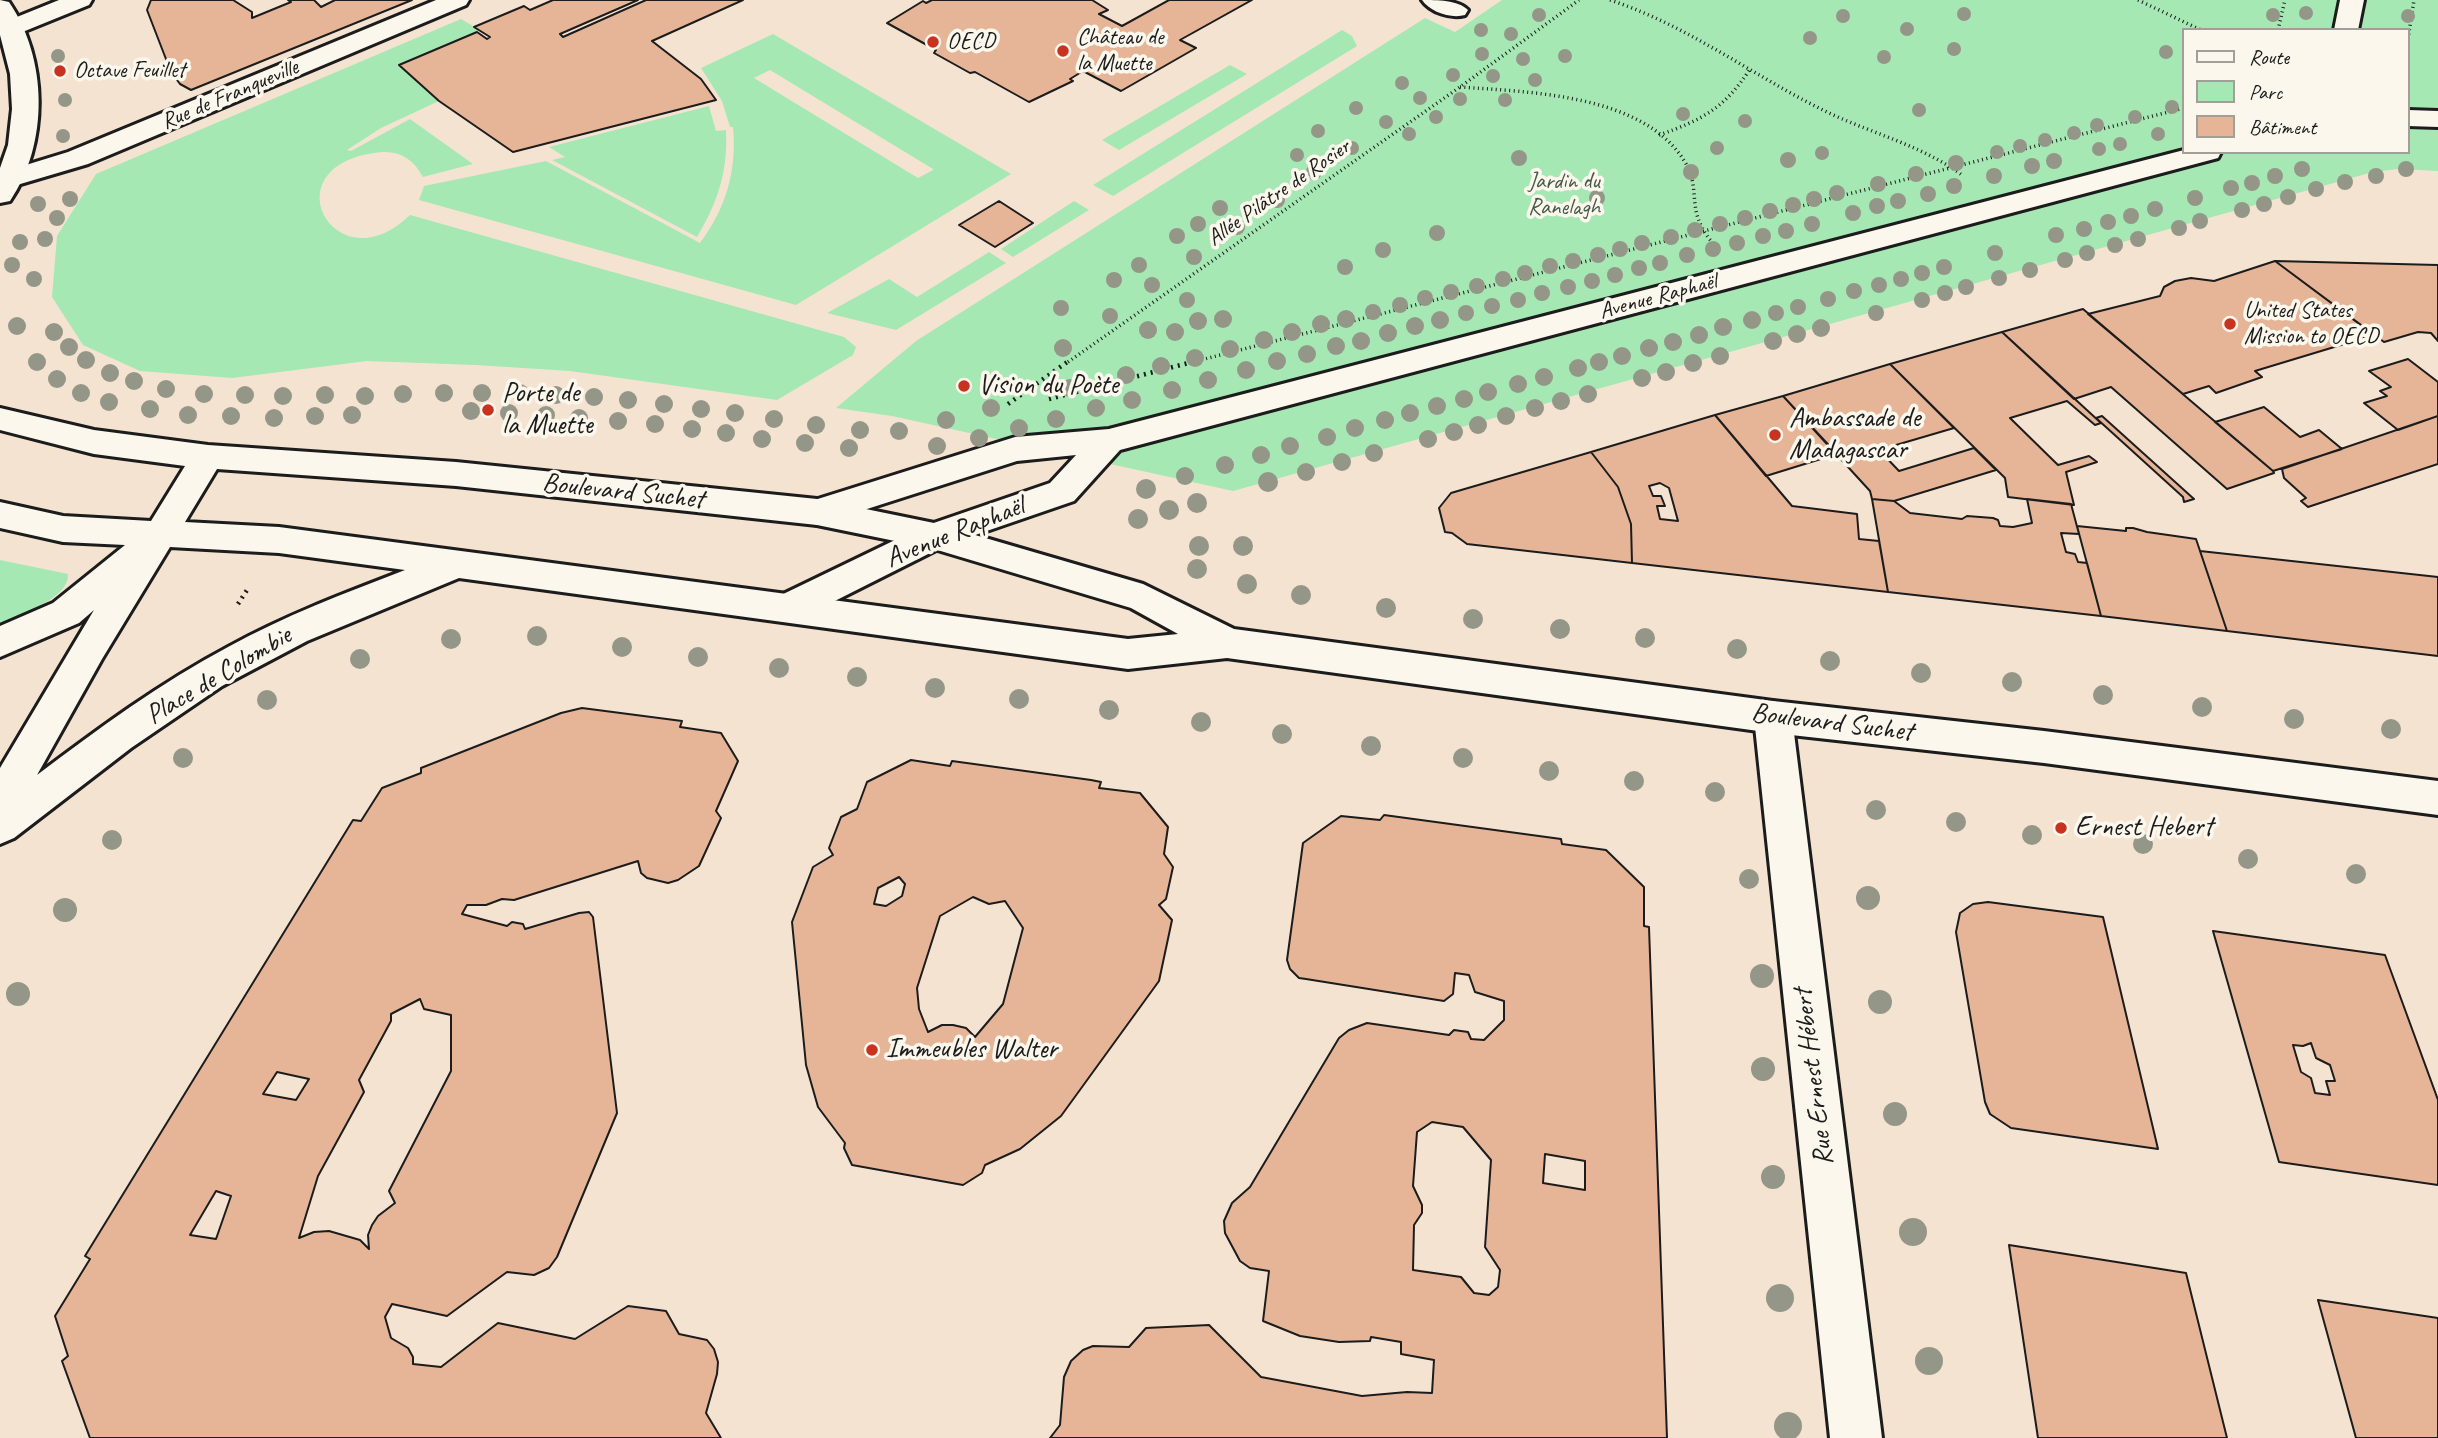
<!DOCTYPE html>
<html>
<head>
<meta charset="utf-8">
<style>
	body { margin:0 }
	#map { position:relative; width:2438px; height:1438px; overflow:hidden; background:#f5e3d2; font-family:Caveat,sans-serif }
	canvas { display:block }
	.legend { position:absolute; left:2182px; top:28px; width:228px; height:126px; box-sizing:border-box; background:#fbf7ec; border:2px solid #a29f99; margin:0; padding:9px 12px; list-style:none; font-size:21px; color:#1c1c1c }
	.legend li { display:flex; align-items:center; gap:14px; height:35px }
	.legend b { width:35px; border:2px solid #a29f99 }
</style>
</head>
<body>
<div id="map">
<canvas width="2438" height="1438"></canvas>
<ul class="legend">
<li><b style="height:9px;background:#fbf7ec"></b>Route</li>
<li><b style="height:19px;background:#a5e8b3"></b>Parc</li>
<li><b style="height:19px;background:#e6b597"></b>Bâtiment</li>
</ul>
</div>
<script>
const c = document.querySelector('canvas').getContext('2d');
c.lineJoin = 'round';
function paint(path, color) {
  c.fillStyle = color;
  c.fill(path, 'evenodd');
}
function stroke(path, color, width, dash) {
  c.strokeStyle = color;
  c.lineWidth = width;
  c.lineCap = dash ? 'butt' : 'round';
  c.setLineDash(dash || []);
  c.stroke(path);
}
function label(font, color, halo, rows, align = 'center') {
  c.font = font + ' Caveat,sans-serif';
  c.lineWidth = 7;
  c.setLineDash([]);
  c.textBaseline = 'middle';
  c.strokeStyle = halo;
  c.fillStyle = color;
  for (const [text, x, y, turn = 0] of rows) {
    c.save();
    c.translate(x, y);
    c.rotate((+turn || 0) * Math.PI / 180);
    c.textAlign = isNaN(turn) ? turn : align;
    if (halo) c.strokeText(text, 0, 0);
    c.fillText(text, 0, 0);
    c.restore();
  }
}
const green = new Path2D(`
	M1502,0H2438V171L2398,169L2373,172L1233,491L892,416L836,408L916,341L1425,18L1455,32ZM2184,30H2408V152H2184Z
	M461,19L480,30L399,65L439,101L381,128L347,150L351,151L410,119L473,164L423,177C412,157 397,149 374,153C269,168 336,287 410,215L844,337L856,347L853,355L777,400L570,371L475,365L367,361L232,378L140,371L83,345L52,297L57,236L96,174Z
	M1342,30L1352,36L1357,46L1113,196L1093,185Z
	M773,34L1011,174L796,305L419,200L424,186L546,161L700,243C726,208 737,171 733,127H730L722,101L701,68ZM770,70L933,169V170L918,178L754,78Z
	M1230,65L1247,74L1119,150L1102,140Z
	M709,106L716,131L726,130C728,171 718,202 697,237L552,160L565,157L549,147Z
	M1074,201L1089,210L1013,257L1001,249Z
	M989,252L1006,263L896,330L827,313L889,279L917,297Z
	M0,560L68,574C70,598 19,615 0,624Z`);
const building = new Path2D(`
	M151,0H233L252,12V18L291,2L288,0H314L321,7L335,0H412L191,90L180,84L171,72L147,10Z
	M553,0H638L560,34L563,37L646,0H743L652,41L701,79L716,100L513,152L439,101L399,65L477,32L487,39L490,37L474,27L524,6L530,10Z
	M932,0H1092L1108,10L1099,14L1122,26L1169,0H1252L1180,40L1196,48L1121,91L1083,71L1070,79L1073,81L1029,102L975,72L970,73L934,53L936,50L887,23L923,1L926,3Z
	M999,201L1033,223L995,247L959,225Z
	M2275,261L2438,265V341L2431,333L2418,332L2384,342Z
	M2275,261L2374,335L2255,371L2262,377L2216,393L2209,386L2183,394L2088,314L2160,296L2164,287L2175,281L2191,278L2214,281Z
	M2083,309L2273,471L2274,473L2227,489L2111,387L2074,399L2002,332Z
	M2002,332L2101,423L2095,425L2067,401L2010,418L2058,465L2089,456L2097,462L2066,472L2074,505L2008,497L2005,478L1890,364Z
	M2408,359L2438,382V416L2398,430L2364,403L2387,396L2380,391L2391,387L2369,371Z
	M1890,364L1954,428L1879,450L1899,471L1974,448L1996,470L1894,501L1872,499L1870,491L1783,396Z
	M1783,396L1837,454L1766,476L1715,415Z
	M2264,407L2300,437L2319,430L2342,449L2273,471L2215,422Z
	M1715,415L1792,506L1857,514L1859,539L1879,541L1888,592L1632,563L1631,524L1618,487L1591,452ZM1660,483L1669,488L1678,521L1660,519L1657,506H1665L1661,496H1653L1649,486Z
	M2102,416L2194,499L2184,502L2183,497L2096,418Z
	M2438,416V464L2308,507L2301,501L2306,498L2284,478L2282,469Z
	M1591,452L1618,487L1631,524L1632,563L1467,544L1452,533L1445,532L1439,508L1451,493Z
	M1872,499L1894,501L1910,513L1962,519L1967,516L1993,518L1998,520L2000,526L2013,527L2032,523L2027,499L2071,504L2079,534L2061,533L2066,552L2075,554L2078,562L2087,563L2101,616L1888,592Z
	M2077,526L2126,531V528H2133L2147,532L2196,539L2227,631L2101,616Z
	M2200,551L2438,577V656L2227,631Z
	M582,708L682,721L680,727L721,733L738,761L716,811L721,818L699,866L678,880L668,883L647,878L641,873L638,861L514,900L502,899L486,905H467L462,914L507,926L512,922L523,924L525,929L579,913L589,912L593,917L617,1113L557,1257L549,1268L534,1275L507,1272L447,1316L392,1304L385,1317L391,1338L408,1348L413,1357V1364L441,1367L498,1323L575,1339L628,1306L666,1311L679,1334L707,1340L714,1349L718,1362L717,1374L706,1413L721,1438H90L62,1361L68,1356L55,1316L90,1259L85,1256L353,820L361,821L382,788L421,773V768L561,713ZM420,999L424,1009L451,1015V1071L389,1191L395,1203L378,1216L372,1225L368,1235L369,1249L360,1240L329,1231L314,1232L299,1238L318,1176L364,1092L359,1080L391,1021V1014ZM277,1072L309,1079L296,1100L263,1094ZM216,1191L231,1196L216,1239L190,1235Z
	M911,760L950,766L952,761L1091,780L1101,782L1099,788L1140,793L1168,827L1164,854L1173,867L1166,899L1159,905L1172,920L1159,981L1061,1116L1020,1149L985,1165L982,1173L963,1185L852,1165L844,1148L845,1143L818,1107L806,1065L792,922L813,867L833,855L829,848L841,817L857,809L867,782ZM899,877L905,884L902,896L886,906L874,904L878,888ZM973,897L989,904L1005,901L1023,928L1003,1004L975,1037L966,1028L953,1025H942L928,1032L919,1009L917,988L940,916Z
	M1384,815L1561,839L1562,844L1606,850L1644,887V926L1649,927L1667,1438H1050L1060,1425L1064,1377L1071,1361L1083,1350L1093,1346L1129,1347L1146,1328L1209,1325L1261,1377L1362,1396L1407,1392L1432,1393L1434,1360L1401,1354V1342L1371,1337L1370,1341L1339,1342L1300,1336L1263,1321L1269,1271L1250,1268L1240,1261L1225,1233L1224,1221L1232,1203L1250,1187L1339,1038L1349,1030L1367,1023L1449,1035L1454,1030L1468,1032L1471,1039L1484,1040L1504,1020V1001L1475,992L1469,975L1455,973L1453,994L1444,1001L1306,979L1299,978L1290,969L1287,960L1303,843L1341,816L1380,820ZM1432,1122L1463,1127L1491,1160L1485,1247L1500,1270L1498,1287L1489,1295L1474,1293L1461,1277L1413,1270L1414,1225L1422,1213V1205L1413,1186L1417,1132ZM1545,1154L1585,1161V1190L1543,1183Z
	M1988,902L2103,917L2158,1149L2011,1128L1990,1114L1985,1102L1956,932L1960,913L1973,904Z
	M2213,931L2385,955L2438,1100V1185L2279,1162ZM2311,1043L2316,1058L2330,1065L2335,1081H2326L2330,1095L2315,1093L2311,1078L2301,1072L2293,1045L2303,1046Z
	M2009,1245L2186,1273L2227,1438H2038Z
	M2318,1300L2438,1318V1438H2356Z`);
const pathFar1 = new Path2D(`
	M1610,0C1689,26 1753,76 1827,112C1873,134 1921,145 1962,175
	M2138,0L2201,30
	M2278,30L2285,0
	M2408,39L2414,0
	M1460,87C1529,92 1644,94 1685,162C1702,191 1685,209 1711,241
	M1659,135C1702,120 1725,108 1750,69
	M1068,362L1460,87L1579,0
	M1193,362L2184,108`);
const path = new Path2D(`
	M1049,399L1200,360
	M1008,404L1070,360
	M238,604L249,587`);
const minor = new Path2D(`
	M59,0H92L89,5L20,33L11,35L0,30L2,23Z
	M436,0H469L466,5L88,164L0,190V173L68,152Z
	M1422,0C1437,0 1458,0 1468,10L1465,15C1451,19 1430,12 1422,0Z
	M2340,0H2364L2358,30H2334Z
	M2408,110L2438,111V127L2408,126Z
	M2184,150V152H2221L2218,158L1120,450L1074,501L946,545L801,618L788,622L775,618L770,608L775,598L922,527L1050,483L1076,455L1017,461L817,525L805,521L800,512L805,503L1015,437L1109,429Z
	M1773,701L1787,706L1792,717L1882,1438H1830L1754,717L1759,706Z`);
const major = new Path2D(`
	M0,0L9,2C48,59 49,144 10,201L0,203V168L8,145L12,109L10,74L0,35Z
	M0,408L94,430L208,445L456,462L817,499L934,523L1143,584L1234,629L1773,701L2044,731L2438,781V815L2044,763L1773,733L1227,658L1128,669L459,578L307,641L222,686L131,748L14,838L0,844V768L94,610L79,623L0,657V626L53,603L125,545L63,542L0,528V502L63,516L151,521L185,466L94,454L0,430ZM217,469L456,486L817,525L934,549L1131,608L1178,634L1128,639L279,527L185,522ZM170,547L279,553L405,570C345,593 284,616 228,647C160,683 98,729 37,775L102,659Z`);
const trees = [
	[2306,13,7],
	[1964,14,7],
	[1539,15,7],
	[2273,15,7],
	[1843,16,7],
	[2408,16,7],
	[1907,29,7],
	[1481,30,7],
	[1511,34,7],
	[1810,38,7],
	[1954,49,7],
	[2166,52,7],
	[1482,54,7],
	[58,56,7],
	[1565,56,7],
	[1884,57,7],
	[1523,59,7],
	[1453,75,7],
	[1493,76,7],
	[1535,80,7],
	[1402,83,7],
	[1420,98,7],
	[1460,99,7],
	[65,100,7],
	[1505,100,7],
	[2172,107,7],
	[1356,108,7],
	[1919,110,7],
	[1683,114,7],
	[1436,117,7],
	[2135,117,7],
	[1745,121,7],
	[1386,122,7],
	[2097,125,7],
	[1318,131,7],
	[2074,133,7],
	[1409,134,7],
	[2158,134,7],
	[63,136,7],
	[2045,140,7],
	[2120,144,7],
	[2020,146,7],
	[1352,148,7],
	[1717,148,7],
	[2099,149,7],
	[1997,152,7],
	[1822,153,7],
	[1297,155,7],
	[1519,158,8],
	[1788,160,8],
	[2054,161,8],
	[1956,163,8],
	[2032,166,8],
	[2302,169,8],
	[2406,169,8],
	[1314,172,8],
	[1691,172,8],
	[1916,174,8],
	[1994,176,8],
	[2275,176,8],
	[2376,176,8],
	[2345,182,8],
	[2252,183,8],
	[1878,184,8],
	[1954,186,8],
	[2231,188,8],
	[2316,189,8],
	[1837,193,8],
	[1928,194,8],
	[2288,197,8],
	[1597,198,8],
	[2195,198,8],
	[70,199,8],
	[1814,199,8],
	[1277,200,8],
	[1898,201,8],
	[38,204,8],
	[2264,204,8],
	[1793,205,8],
	[1877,206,8],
	[1220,208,8],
	[2155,209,8],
	[2242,210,8],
	[1770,211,8],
	[1853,213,8],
	[2131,216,8],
	[57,218,8],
	[1745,218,8],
	[2200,221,8],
	[2108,222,8],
	[1198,224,8],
	[1720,224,8],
	[1812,224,8],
	[1237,227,8],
	[2179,228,8],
	[2084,229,8],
	[1695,230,8],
	[1786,231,8],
	[1437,233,8],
	[2056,235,8],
	[1177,236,8],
	[1763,236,8],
	[1671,237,8],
	[45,239,8],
	[2138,239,8],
	[20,242,8],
	[1642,243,8],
	[1737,243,8],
	[2115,245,8],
	[1620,249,8],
	[1713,249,8],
	[1383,250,8],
	[1995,253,8],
	[2087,253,8],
	[1598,255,8],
	[1687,255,8],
	[1194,257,8],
	[2065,260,8],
	[1573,261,8],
	[1660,263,8],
	[12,265,8],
	[1139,265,8],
	[1550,266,8],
	[1345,267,8],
	[1944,267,8],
	[1639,268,8],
	[2030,270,8],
	[1525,273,8],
	[1922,273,8],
	[1615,275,8],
	[1999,278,8],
	[34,279,8],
	[1503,279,8],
	[1901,279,8],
	[1114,280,8],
	[1592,281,8],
	[1152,285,8],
	[1879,285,8],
	[1477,286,8],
	[1568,287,8],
	[1966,287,8],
	[1854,291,8],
	[1451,292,8],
	[1542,293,8],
	[1945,293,8],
	[1425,298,8],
	[1828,299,8],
	[1187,300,8],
	[1518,300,8],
	[1922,300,8],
	[1400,305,8],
	[1492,306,8],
	[1798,307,8],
	[1061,308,8],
	[1373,312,8],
	[1466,313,8],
	[1776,313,8],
	[1876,313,8],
	[1110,316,8],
	[1223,319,9],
	[1346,319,9],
	[1440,320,9],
	[1752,320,9],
	[1198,321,9],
	[1321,324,9],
	[17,326,9],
	[1415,326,9],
	[1723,327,9],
	[1821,328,9],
	[1148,330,9],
	[54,332,9],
	[1175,332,9],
	[1292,332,9],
	[1388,333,9],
	[1797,334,9],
	[1699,335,9],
	[1264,340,9],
	[1361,341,9],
	[1773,341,9],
	[1673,342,9],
	[1336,346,9],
	[69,347,9],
	[1063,348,9],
	[1649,348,9],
	[1230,349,9],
	[1307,354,9],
	[1622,356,9],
	[1720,356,9],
	[1195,358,9],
	[86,360,9],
	[1277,361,9],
	[37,362,9],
	[1599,362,9],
	[1693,363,9],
	[1161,366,9],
	[1578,368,9],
	[1246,370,9],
	[1666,372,9],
	[110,373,9],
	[1126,375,9],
	[1544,377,9],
	[1642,378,9],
	[57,379,9],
	[1208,380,9],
	[134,381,9],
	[1518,384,9],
	[1070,388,9],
	[166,389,9],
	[1172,390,9],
	[1488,392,9],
	[81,393,9],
	[444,393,9],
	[482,393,9],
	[520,393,9],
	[204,394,9],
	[403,394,9],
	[1588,394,9],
	[245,395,9],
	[325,395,9],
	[556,395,9],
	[283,396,9],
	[365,396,9],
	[594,397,9],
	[1464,399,9],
	[628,400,9],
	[1132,400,9],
	[1561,401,9],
	[109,402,9],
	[664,404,9],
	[1437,406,9],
	[991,408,9],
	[1096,408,9],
	[1535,408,9],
	[150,409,9],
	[701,409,9],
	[471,411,9],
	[509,413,9],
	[735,413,9],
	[1410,413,9],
	[188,415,9],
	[352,415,9],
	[546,415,9],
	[231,416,9],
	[315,416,9],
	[1506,416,9],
	[274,418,9],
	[579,418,9],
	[774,419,9],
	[1056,419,9],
	[946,420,9],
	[1385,420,9],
	[618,421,9],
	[655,424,9],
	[816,425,9],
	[1478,425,9],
	[1019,428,9],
	[1355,428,9],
	[692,429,9],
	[860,430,9],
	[899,431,9],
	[1454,432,9],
	[726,433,9],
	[1327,437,9],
	[979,438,9],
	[762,439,9],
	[1428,439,9],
	[805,443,9],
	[937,446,9],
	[1290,446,9],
	[849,448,9],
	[1374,453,9],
	[1261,455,9],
	[1342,462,9],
	[1225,465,9],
	[1306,472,9],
	[1185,476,9],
	[1268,482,10],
	[1146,489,10],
	[1197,503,10],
	[1169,510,10],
	[1138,519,10],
	[1199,546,10],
	[1243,546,10],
	[1197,569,10],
	[1247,584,10],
	[1301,595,10],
	[1386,608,10],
	[1473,619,10],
	[1560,629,10],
	[537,636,10],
	[1645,638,10],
	[451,639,10],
	[622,647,10],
	[1737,649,10],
	[698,657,10],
	[360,659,10],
	[1830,661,10],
	[779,668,10],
	[1921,673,10],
	[857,677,10],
	[2012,682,10],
	[935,688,10],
	[2103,695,10],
	[1019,699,10],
	[267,700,10],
	[2202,707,10],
	[1109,710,10],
	[2294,719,10],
	[1201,722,10],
	[2391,729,10],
	[1282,734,10],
	[1371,746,10],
	[183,758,10],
	[1463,758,10],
	[1549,771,10],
	[1634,781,10],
	[1715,792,10],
	[1876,810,10],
	[1956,822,10],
	[2032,835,10],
	[112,840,10],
	[2143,844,10],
	[2248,859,10],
	[2356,874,10],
	[1749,879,10],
	[1868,898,12],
	[65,910,12],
	[1762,976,12],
	[18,994,12],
	[1880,1002,12],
	[1763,1069,12],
	[1895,1114,12],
	[1773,1177,12],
	[1913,1232,14],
	[1780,1298,14],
	[1929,1361,14],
	[1788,1426,14]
];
const markers = [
	[933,42,7,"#c8321e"],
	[1063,51,7,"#c8321e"],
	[60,71,7,"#c8321e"],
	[2230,324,7,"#c8321e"],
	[964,386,7,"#c8321e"],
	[488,410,7,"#c8321e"],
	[1775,435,7,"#c8321e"],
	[2061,828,7,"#c8321e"],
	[872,1050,7,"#c8321e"]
];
const farPoinames = [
	["Château de",1077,38],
	["la Muette",1077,64],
	["OECD",947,42],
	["Octave Feuillet",74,71],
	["United States",2244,311],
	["Mission to OECD",2244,337]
];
const farStreetnames = [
	["Rue de Franqueville",230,95,-23],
	["Allée Pilâtre de Rosier",1279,193,-35],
	["Avenue Raphaël",1658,297,-15]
];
const farParknames = [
	["Jardin du",1564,182],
	["Ranelagh",1564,208]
];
const poiNames = [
	["Vision du Poète",978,386],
	["Porte de",502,394],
	["la Muette",502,426],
	["Ambassade de",1789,419],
	["Madagascar",1789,451],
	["Ernest Hebert",2075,828],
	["Immeubles Walter",886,1050]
];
const streetNames = [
	["Boulevard Suchet",623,492,6],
	["Avenue Raphaël",955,533,-22],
	["Place de Colombie",219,676,-31],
	["Boulevard Suchet",1832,723,7],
	["Rue Ernest Hébert",1814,1077,-97]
];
paint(green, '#a5e8b3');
paint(building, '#e6b597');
stroke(building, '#1c1c1c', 2);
stroke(minor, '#1c1c1c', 6);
stroke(major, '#1c1c1c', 6);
stroke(pathFar1, '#1c1c1c', 3.5, [1, 3.5]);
stroke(path, '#1c1c1c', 4.5, [2, 5]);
paint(minor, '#fbf7ec');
paint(major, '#fbf7ec');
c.fillStyle = '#949787';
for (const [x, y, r] of trees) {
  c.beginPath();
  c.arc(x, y, r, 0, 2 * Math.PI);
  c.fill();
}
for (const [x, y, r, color] of markers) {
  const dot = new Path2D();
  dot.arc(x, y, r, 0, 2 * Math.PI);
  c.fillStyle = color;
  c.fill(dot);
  stroke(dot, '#fbf7ec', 2.5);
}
label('23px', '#1c1c1c', '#fbf7ec', farPoinames, 'left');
label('23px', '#1c1c1c', '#fbf7ec', farStreetnames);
label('23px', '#455949', '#fbf7ec', farParknames);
label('28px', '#1c1c1c', '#fbf7ec', poiNames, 'left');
label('28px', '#1c1c1c', '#fbf7ec', streetNames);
</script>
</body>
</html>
